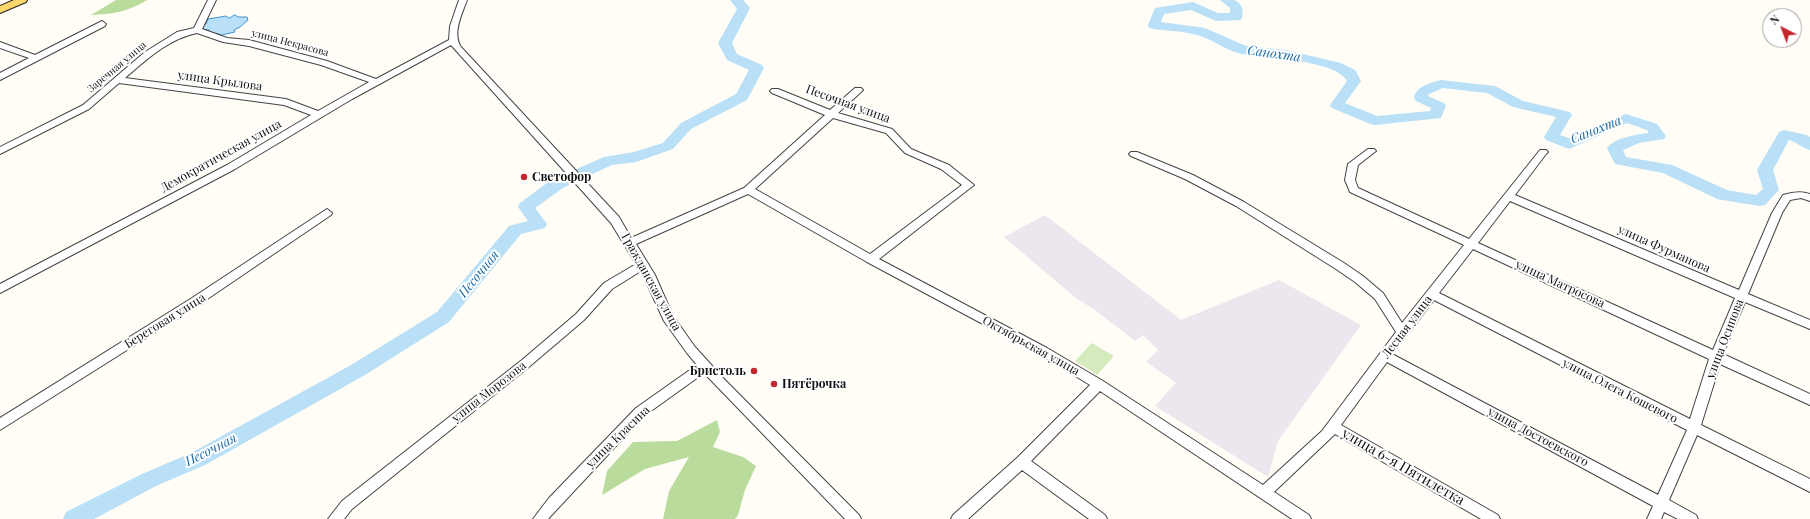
<!DOCTYPE html>
<html>
<head>
<meta charset="utf-8">
<style>
	body { margin:0 }
	#map { position:relative; width:1810px; height:519px; overflow:hidden; background:#fffdf5; font-family:"Playfair Display",serif }
	canvas { display:block }
	.north { position:absolute; left:1762px; top:8px; width:40px; height:40px; box-sizing:border-box; background:#fff; border:1px solid #a0a0a0; border-radius:50%; rotate:318deg; font-size:11px; font-weight:700; line-height:16px; text-align:center; color:#111 }
	.north::after { content:''; display:block; margin:auto; width:14px; height:18px; background:#c4262e; clip-path:polygon(50% 0,100% 100%,50% 72%,0 100%) }
</style>
</head>
<body>
<div id="map">
<canvas width="1810" height="519"></canvas>
<div class="north">N</div>
</div>
<script>
const c = document.querySelector('canvas').getContext('2d');
c.lineJoin = 'round';
function paint(path, color) {
  c.fillStyle = color;
  c.fill(path, 'evenodd');
}
function stroke(path, color, width, dash) {
  c.strokeStyle = color;
  c.lineWidth = width;
  c.lineCap = dash ? 'butt' : 'round';
  c.setLineDash(dash || []);
  c.stroke(path);
}
function label(font, color, halo, rows, align = 'center') {
  c.font = font + ' "Playfair Display",serif';
  c.lineWidth = 4;
  c.setLineDash([]);
  c.textBaseline = 'middle';
  c.strokeStyle = halo;
  c.fillStyle = color;
  for (const [text, x, y, turn = 0] of rows) {
    c.save();
    c.translate(x, y);
    c.rotate((+turn || 0) * Math.PI / 180);
    c.textAlign = isNaN(turn) ? turn : align;
    if (halo) c.strokeText(text, 0, 0);
    c.fillText(text, 0, 0);
    c.restore();
  }
}
const industrial = new Path2D(`
	M1045,215L1181,320L1279,280L1361,325L1278,441L1268,477L1155,406L1176,383L1146,362L1158,350L1143,335L1135,341L1095,310L1077,299L1004,237Z`);
const green = new Path2D(`
	M1092,343L1114,356L1097,375L1075,361Z`);
const forest = new Path2D(`
	M116,0H147C127,12 114,14 91,15Z
	M717,420L720,432L713,447L743,457L756,466L745,490L738,515L735,519H663L669,491L689,457L645,469L602,495L607,471L633,442L677,441Z`);
const water = new Path2D(`
	M235,15L238,17H247L248,20L240,27L234,30L235,32L222,35L210,32L209,30L201,29L203,25L206,24L208,19L226,16L229,18Z`);
const river = new Path2D(`
	M730,0H743L750,8L732,43L737,54L762,65L764,68L747,100L691,129L673,149L636,162L612,165L563,188L535,208L547,224L545,228L521,234L449,322L365,375L205,465L156,486L94,519H63L66,512L142,474L191,453L351,365L437,312L509,226L528,221L518,207L520,203L551,180L604,157L634,152L663,143L681,123L736,94L749,70L727,60L718,43L737,9Z
	M1220,0C1224,0 1230,0 1234,0C1242,2 1245,13 1241,20L1216,21L1191,10L1164,14L1161,22L1205,28L1246,46L1286,50L1341,63L1355,70L1361,81L1345,103L1377,116L1430,111L1431,108L1416,101L1414,98C1416,86 1430,83 1441,80L1495,86L1523,101L1570,112L1572,115L1560,135L1569,138L1626,114L1657,124L1666,136L1664,139L1639,143L1623,150L1626,157L1672,165L1727,190L1756,195L1763,189L1757,170L1779,132L1784,130L1807,135L1810,137V150C1802,148 1797,142 1789,140L1773,170L1779,190L1765,205L1759,206L1717,199L1663,173L1615,164L1607,148C1614,138 1638,134 1649,133L1647,130L1627,123L1569,149L1546,140L1544,137L1556,117L1513,107L1487,93L1443,88L1429,94L1428,96L1444,103L1446,106L1441,118L1375,125L1370,124L1332,108L1330,105L1347,81C1336,60 1265,58 1242,54C1226,51 1213,39 1197,35C1183,31 1168,31 1154,29L1149,28L1148,25L1155,8L1193,2L1218,13H1230V8Z`);
const minor = new Path2D(`
	M208,0H216L202,29L227,38L249,40L327,61L376,79L449,40L450,26L459,0H467C462,14 452,33 461,47L619,217L631,238L744,188L825,115L772,93L770,91L772,89H778L830,110L855,88H861L863,90L861,92L838,113L892,129L911,149L949,165L974,185L879,259L1047,348L1103,381L1263,485L1322,431L1396,332L1375,299L1355,282L1336,269L1236,206L1185,179L1131,156L1129,154L1131,152H1137L1193,175L1244,202L1344,263L1363,276L1383,293L1402,323L1464,245L1350,192L1345,180L1348,164L1368,149H1374L1376,151L1358,165L1355,180L1358,188L1469,239L1540,150H1546L1548,152L1546,154L1515,195L1739,290L1772,213L1783,195C1793,192 1801,191 1810,194V201L1801,198L1790,200L1782,213L1748,294L1810,320V329L1745,302L1723,354L1810,394V405L1720,364L1701,425L1810,479V492L1697,435L1669,500L1696,515L1698,519H1678L1664,512L1661,519H1647L1653,506L1387,362L1341,425L1498,515L1500,519H1481L1335,434L1274,492L1309,515L1311,519H1292L1100,391L1031,461L1105,515L1107,519H1089L1022,470L968,519H951L953,515L1017,458L1090,385L1039,354L867,262L748,194L636,244L655,275L673,316L695,347L725,380L859,515L861,519H845L704,373L644,416L548,519H533L549,498L636,408L697,365L687,353L664,321L641,271L612,289L584,320L530,366L352,509L344,519H328L342,501L522,360L576,314L604,283L636,264L611,223L451,45L352,99L235,169L0,293V284L227,165L311,115L284,105L119,83L89,109L0,154V147L83,105L145,52L177,32L194,28ZM197,33L223,42L249,46L321,65L369,82L318,111L286,99L125,78C146,60 168,39 197,33ZM833,118L886,133L905,153L941,169L962,185L870,254L755,189ZM1510,201L1735,298L1713,350L1478,243ZM1473,249L1709,359L1690,419L1439,293ZM1434,300L1687,430L1658,495L1392,354Z
	M102,21L106,24L105,26L0,80V73L29,58L0,48V42L35,55Z
	M327,209L332,213L331,215L200,304L0,430V418L192,298Z`);
const major = new Path2D(`
	M14,0H27L26,2L0,13V6Z`);
const markers = [
	[524,177,4,"#c4262e"],
	[754,371,4,"#c4262e"],
	[774,384,4,"#c4262e"]
];
const farStreetnames = [
	["улица Некрасова",290,43,15],
	["Заречная улица",117,67,-40]
];
const streetNames = [
	["улица Крылова",220,81,8],
	["Песочная улица",848,104,20],
	["Демократическая улица",221,156,-29],
	["улица Фурманова",1664,249,24],
	["Гражданская улица",651,282,61],
	["улица Матросова",1560,284,25],
	["Береговая улица",165,321,-32],
	["Лесная улица",1407,327,-53],
	["улица Осипова",1725,339,-69],
	["Октябрьская улица",1031,346,29],
	["улица Олега Кошевого",1620,391,27],
	["улица Морозова",489,392,-38],
	["улица Красина",618,437,-44],
	["улица Достоевского",1538,437,28]
];
const poiNames = [
	["Светофор",532,177],
	["Бристоль",746,371,"right"],
	["Пятёрочка",782,384]
];
const waterNames = [
	["Санохта",1274,54,8],
	["Санохта",1596,130,-22],
	["Песочная",479,274,-51],
	["Песочная",211,450,-27]
];
const nearStreetnames = [
	["улица 6-я Пятилетка",1403,467,30]
];
paint(industrial, '#eee6ef');
paint(green, '#d5ebbd');
paint(forest, '#b9dc9c');
paint(water, '#b9e0f7');
stroke(water, '#3f96cf', 1);
paint(river, '#b9e0f7');
stroke(minor, '#444', 2);
stroke(major, '#222', 2);
paint(minor, '#fff');
paint(major, '#f9d66b');
for (const [x, y, r, color] of markers) {
  const dot = new Path2D();
  dot.arc(x, y, r, 0, 2 * Math.PI);
  c.fillStyle = color;
  c.fill(dot);
  stroke(dot, '#fff', 1.5);
}
label('10px', '#111', '#fff', farStreetnames);
label('12px', '#111', '#fff', streetNames);
label('bold 12px', '#111', '#fff', poiNames, 'left');
label('italic 13px', '#1768a6', '#fff', waterNames);
label('14px', '#111', '#fff', nearStreetnames);
</script>
</body>
</html>
